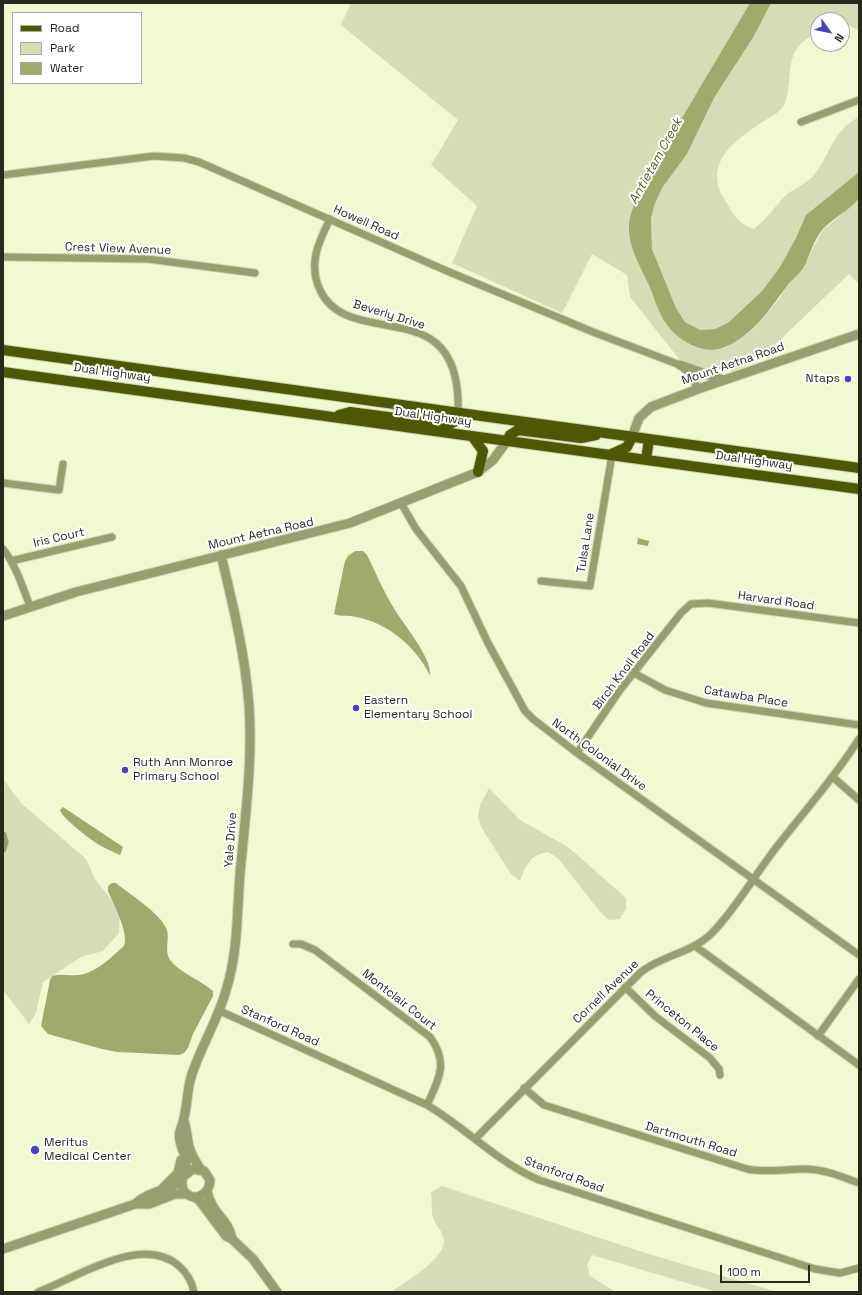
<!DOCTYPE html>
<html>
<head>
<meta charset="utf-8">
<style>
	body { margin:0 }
	#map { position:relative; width:862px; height:1295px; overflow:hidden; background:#f1f9d3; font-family:"Space Grotesk",sans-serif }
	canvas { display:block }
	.frame { position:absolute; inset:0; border:4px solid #27291b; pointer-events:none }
	.legend { position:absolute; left:12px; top:12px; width:130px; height:72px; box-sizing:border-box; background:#fff; border:1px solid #a9a9a4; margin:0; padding:5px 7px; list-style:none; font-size:12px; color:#27291b }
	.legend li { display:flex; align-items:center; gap:8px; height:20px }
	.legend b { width:20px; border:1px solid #a9a9a4 }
	.north { position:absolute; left:810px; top:12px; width:40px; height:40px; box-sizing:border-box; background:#fff; border:1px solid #a9a9a4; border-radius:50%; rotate:123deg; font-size:11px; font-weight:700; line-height:16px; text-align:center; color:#27291b }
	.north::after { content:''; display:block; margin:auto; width:14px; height:18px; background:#4843b9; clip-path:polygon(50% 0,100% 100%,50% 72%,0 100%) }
	.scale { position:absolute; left:720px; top:1265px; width:90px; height:18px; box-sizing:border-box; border:2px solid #27291b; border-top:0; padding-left:5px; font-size:12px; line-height:14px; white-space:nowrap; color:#27291b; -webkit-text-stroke:3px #fff; paint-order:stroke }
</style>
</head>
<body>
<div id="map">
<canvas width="862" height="1295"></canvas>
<div class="frame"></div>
<ul class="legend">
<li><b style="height:5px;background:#4e5703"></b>Road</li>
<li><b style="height:11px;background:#d5dcb6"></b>Park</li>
<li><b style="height:11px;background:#9faa6c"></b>Water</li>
</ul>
<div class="north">N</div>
<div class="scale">100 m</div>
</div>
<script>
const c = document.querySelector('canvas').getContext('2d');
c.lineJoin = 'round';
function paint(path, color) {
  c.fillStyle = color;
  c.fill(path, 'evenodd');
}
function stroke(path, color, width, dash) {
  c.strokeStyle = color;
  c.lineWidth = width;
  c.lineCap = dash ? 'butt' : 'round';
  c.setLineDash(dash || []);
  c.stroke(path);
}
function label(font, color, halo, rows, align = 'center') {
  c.font = font + ' "Space Grotesk",sans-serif';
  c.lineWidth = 4;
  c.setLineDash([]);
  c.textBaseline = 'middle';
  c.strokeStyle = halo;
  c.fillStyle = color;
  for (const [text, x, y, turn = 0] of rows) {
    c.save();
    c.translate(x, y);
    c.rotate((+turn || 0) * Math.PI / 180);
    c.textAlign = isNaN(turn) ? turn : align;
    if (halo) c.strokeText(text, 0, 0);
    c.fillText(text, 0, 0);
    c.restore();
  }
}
const green = new Path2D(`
	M351,3H750L651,170L630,239L666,324L681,338L700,348L711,350L736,341L752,330L776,303L786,288L804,266L822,231L859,199V284L849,274L764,355L754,362L733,371L700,367L679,359L630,297L627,275L592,254L562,313L452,263L477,206L431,165L458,120L341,25Z
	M771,3H859V31L847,24H842V20H818V32C788,48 792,60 788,90C787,95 786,102 783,107C777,115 766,119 758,125C731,143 703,166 725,200C734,215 737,223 754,229C767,219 775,206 786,195C795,188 806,184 814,175C830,155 832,131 859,117V172L806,215L797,238L780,267L762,291L729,322L715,329L700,330L685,322L676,308L652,249L651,219L654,206L662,188L687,154L714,98L754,36Z
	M3,779L21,803L86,859L95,879L120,911L119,933L103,951L81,957L43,982L36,1013L29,1024L3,990Z
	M489,788L520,820L568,847L626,898V909L620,919L609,920L600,912L558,858L548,852C530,855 526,865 520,881L511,874L481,827L478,816L480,805Z
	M442,1186L639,1251L777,1292H717L592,1255L587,1265L590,1276L616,1292H391C405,1282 447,1258 444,1239C442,1230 437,1227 434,1220C430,1211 433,1201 431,1192Z`);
const water = new Path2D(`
	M750,3H771L754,36L714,98L687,154L662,188L654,206L651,219L652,249L676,308L685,322L700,330L715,329L729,322L762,291L780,267L796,238L806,215L859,172V199C848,211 833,218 822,230C814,240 810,254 805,265C801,273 792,279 787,286C769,310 752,337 722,348C703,355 678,340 667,325C658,313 654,296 648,283C640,266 628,246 629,226C629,211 644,183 651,170Z
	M638,538L649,541L648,546L637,544Z
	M355,551H363L367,555C376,573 384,593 395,610C404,625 432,658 430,675C415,646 388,623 356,617C349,615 341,617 334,614L345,561L348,556Z
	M63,807L123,847L121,853L120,855C114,852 108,850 103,847C94,843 61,817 60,810Z
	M112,883H116C129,894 160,913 166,928C171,938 163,951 171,961C179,972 202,981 213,991V996L193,1034L188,1048L184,1053L179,1055L117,1052L102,1049L48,1034L41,1026L50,980L52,976C61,973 68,976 77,975C96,974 111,957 124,946C129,933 114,905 108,891V886Z`);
const minor = new Path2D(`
	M801,122L859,100
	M3,175L154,156L184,158L199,162L447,271L593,332L680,365L691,375L698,389
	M330,219C318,243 308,264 320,290C340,334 404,316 436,343C456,360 459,388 458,413
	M3,257L148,259L255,273
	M3,483L59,490L63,464
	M401,503L416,529L461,586L488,643L525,711L533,719L577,753L859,955
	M3,549C16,565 22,586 30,606
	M11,561L112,537
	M541,581L590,586L612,455
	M634,673L665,690L706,703L859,725
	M577,753L620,690L681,613L691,604L708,603L859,623
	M834,778L859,800
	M3,835L5,842L3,849
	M293,944H301L315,950L430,1037C449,1063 439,1079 427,1105
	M695,946L859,1065
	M625,987L655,1016L710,1058L719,1069L720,1075
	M220,1011L427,1105C466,1128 497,1162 539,1180L815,1269L840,1273L859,1268
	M818,1036L859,979
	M524,1088L544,1105L747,1169C767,1173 785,1169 805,1169C824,1169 842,1177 859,1183
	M475,1139L641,972C663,955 692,953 712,933C733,912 754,877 772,853C801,815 833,780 859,739
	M38,1292C76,1278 142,1233 179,1266C187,1273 192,1282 194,1292`);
const tertiary = new Path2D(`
	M680,365L723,380
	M632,437L639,418L651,407L698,389L859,334
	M3,616L76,592L350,523L478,472L493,460L507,441
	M184,1121C187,1130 187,1138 189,1146C191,1155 196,1162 201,1170
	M184,1176L193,1169L204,1171L210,1180C210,1194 194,1204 184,1191C178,1181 187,1171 186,1161C184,1150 176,1139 181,1128C188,1111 186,1091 192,1074C202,1044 219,1018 227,987C238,951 237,911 240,874C245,818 253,761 249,705C245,654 233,605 221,555
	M162,1189L178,1173L181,1160
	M207,1191C212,1215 229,1219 232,1239
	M194,1197L199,1200L226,1236L232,1239L253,1259L277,1292
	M135,1204C149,1191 167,1191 182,1181
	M3,1249L135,1204H149L175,1194H187`);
const primary = new Path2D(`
	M3,350L859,468
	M3,372L859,489
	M339,415L350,412L448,425L454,422L458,413
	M472,436L483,451L478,472
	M507,441L510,435L518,430L581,438L596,435
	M609,455L627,447L632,437
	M646,460L649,439`);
const markers = [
	[848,379,4,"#4843b9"],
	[356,708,4,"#4843b9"],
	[125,770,4,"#4843b9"],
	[35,1150,5,"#4843b9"]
];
const streetNames = [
	["Howell Road",366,223,24],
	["Crest View Avenue",118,249,2],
	["Beverly Drive",389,315,17],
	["Mount Aetna Road",733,364,-19],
	["Dual Highway",112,373,8],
	["Dual Highway",433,417,8],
	["Dual Highway",754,461,8],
	["Mount Aetna Road",261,534,-13],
	["Iris Court",59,538,-13],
	["Tulsa Lane",586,543,-81],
	["Harvard Road",776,601,8],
	["Birch Knoll Road",624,671,-53],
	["Catawba Place",746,697,9],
	["North Colonial Drive",599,755,36],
	["Yale Drive",231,840,-86],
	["Cornell Avenue",606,992,-44],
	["Montclair Court",399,1000,38],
	["Princeton Place",682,1021,39],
	["Stanford Road",280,1026,24],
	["Dartmouth Road",691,1140,17],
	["Stanford Road",564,1175,20]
];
const poiNames = [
	["Ntaps",840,379,"right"],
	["Eastern",364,701],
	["Elementary School",364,715],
	["Ruth Ann Monroe",133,763],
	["Primary School",133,777],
	["Meritus",44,1143],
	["Medical Center",44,1157]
];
const waterNames = [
	["Antietam Creek",656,161,-61]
];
paint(green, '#d5dcb6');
paint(water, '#9faa6c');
stroke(minor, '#cdd4b2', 9);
stroke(tertiary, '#cdd4b2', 11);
stroke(primary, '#cdd4b2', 12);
stroke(minor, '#979f71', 7);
stroke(tertiary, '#979f71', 9);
stroke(primary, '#4e5703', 10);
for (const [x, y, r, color] of markers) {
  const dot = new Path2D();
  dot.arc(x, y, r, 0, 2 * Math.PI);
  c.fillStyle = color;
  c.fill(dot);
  stroke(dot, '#fff', 1.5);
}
label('12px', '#27291b', '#fff', streetNames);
label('12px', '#27291b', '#fff', poiNames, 'left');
label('italic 13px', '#545d17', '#fff', waterNames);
</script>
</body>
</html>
